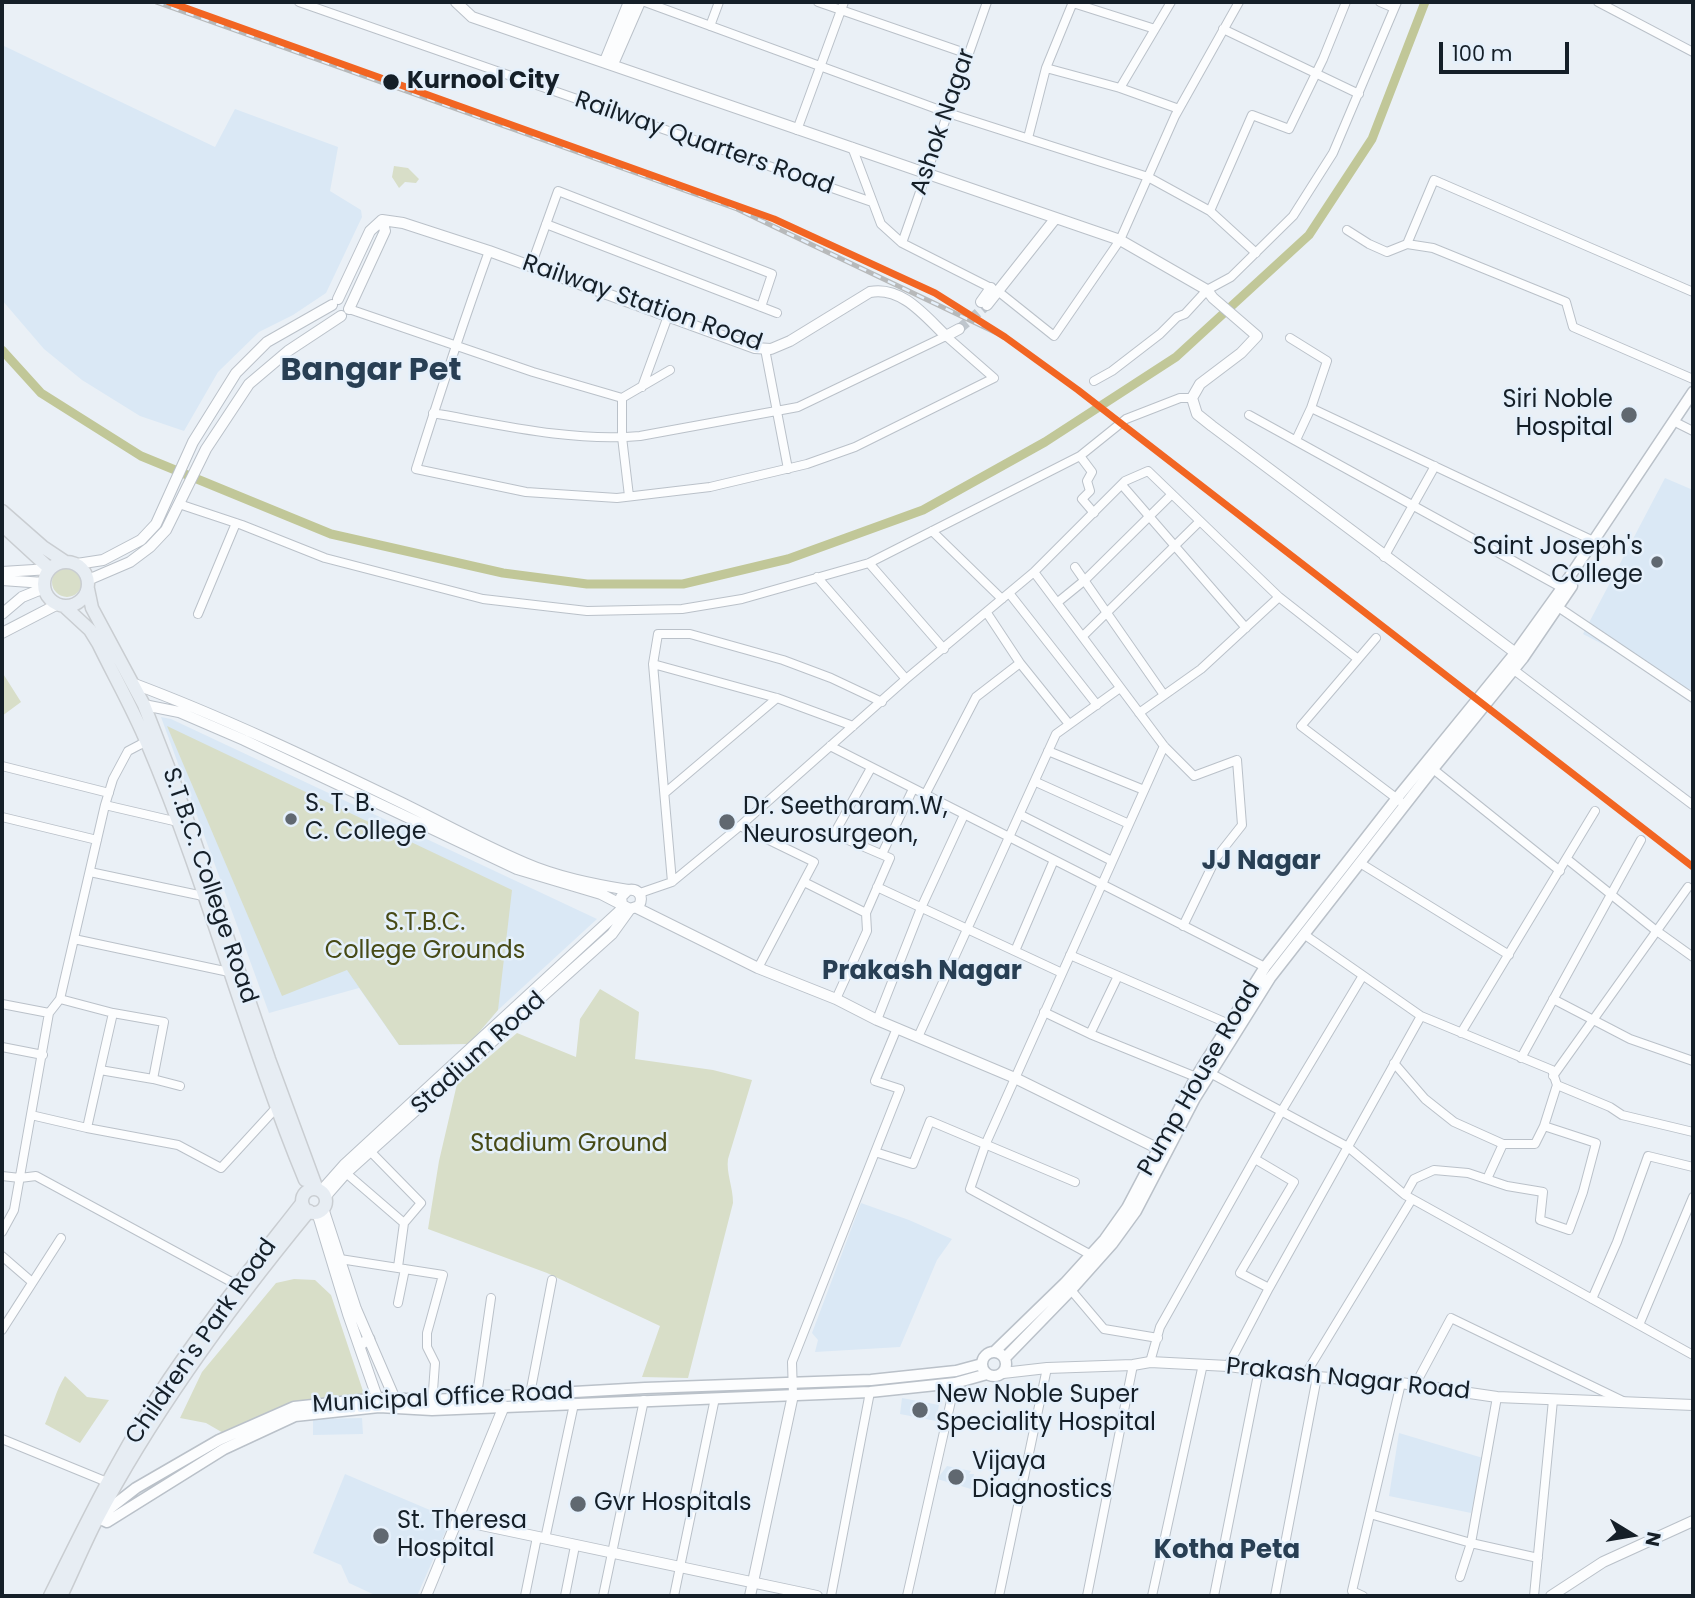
<!DOCTYPE html>
<html>
<head>
<meta charset="utf-8">
<style>
	body { margin:0 }
	#map { position:relative; width:1695px; height:1598px; overflow:hidden; background:#eaf0f6; font-family:Poppins,sans-serif }
	canvas { display:block }
	.frame { position:absolute; inset:0; border:4px solid #151f28; pointer-events:none }
	.north { position:absolute; left:1597px; top:1500px; width:70px; height:70px; -webkit-text-stroke:5px #e5f0fb; paint-order:stroke; rotate:101deg; font-size:19px; font-weight:700; line-height:28px; text-align:center; color:#151f28 }
	.north::after { content:''; display:block; margin:auto; width:24px; height:32px; background:#151f28; clip-path:polygon(50% 0,100% 100%,50% 72%,0 100%) }
	.scale { position:absolute; left:1439px; top:42px; width:130px; height:32px; box-sizing:border-box; border:4px solid #151f28; border-top:0; padding-left:9px; font-size:21px; line-height:24px; white-space:nowrap; color:#151f28; -webkit-text-stroke:5px #e5f0fb; paint-order:stroke }
</style>
</head>
<body>
<div id="map">
<canvas width="1695" height="1598"></canvas>
<div class="frame"></div>
<div class="north">N</div>
<div class="scale">100 m</div>
</div>
<script>
const c = document.querySelector('canvas').getContext('2d');
c.lineJoin = 'round';
function paint(path, color) {
  c.fillStyle = color;
  c.fill(path, 'evenodd');
}
function stroke(path, color, width, dash) {
  c.strokeStyle = color;
  c.lineWidth = width;
  c.lineCap = dash ? 'butt' : 'round';
  c.setLineDash(dash || []);
  c.stroke(path);
}
function label(font, color, halo, rows, align = 'center') {
  c.font = font + ' Poppins,sans-serif';
  c.lineWidth = 5;
  c.setLineDash([]);
  c.textBaseline = 'middle';
  c.strokeStyle = halo;
  c.fillStyle = color;
  for (const [text, x, y, turn = 0] of rows) {
    c.save();
    c.translate(x, y);
    c.rotate((+turn || 0) * Math.PI / 180);
    c.textAlign = isNaN(turn) ? turn : align;
    if (halo) c.strokeText(text, 0, 0);
    c.fillText(text, 0, 0);
    c.restore();
  }
}
const built = new Path2D(`
	M2,45L215,147L235,109L338,147L330,191L361,210L362,217L326,293L293,315L259,332L218,372L184,431L140,416L82,380L44,349L2,300Z
	M1665,478L1693,490V691L1583,634Z
	M161,717L171,719L597,919L498,1010L469,1044L399,1045L359,988L269,1013Z
	M861,1203L909,1220L952,1239L937,1260L900,1347L815,1352L818,1340L812,1333Z
	M902,1398L939,1405L936,1421L900,1414Z
	M362,1418L363,1434L313,1435V1419Z
	M1399,1433L1483,1458L1471,1513L1389,1496Z
	M947,1466L971,1471L969,1474H974L971,1489L937,1479Z
	M345,1474L451,1519L417,1596H377L349,1583L341,1565L313,1553Z`);
const green = new Path2D(`
	M394,166L408,168L419,179L416,183L405,182L399,188L392,177Z
	M52 582a15 15 0 1 1 30 0a15 15 0 1 1-30 0Z
	M2,672L21,702L2,716Z
	M167,726L512,890L498,1010L469,1044L399,1045L347,970L282,996Z
	M600,989L639,1012L635,1059L713,1070L752,1080L728,1159C726,1173 733,1187 733,1203L688,1378L642,1377L660,1326L547,1273L428,1229L439,1161L457,1084L517,1033L576,1057L580,1019Z
	M294,1279L315,1280L331,1295L364,1394L298,1401L225,1434L206,1423L180,1418L202,1372L276,1283Z
	M65,1376L87,1397L109,1400L80,1443L45,1424C53,1406 55,1392 65,1376Z`);
const canal = new Path2D(`
	M2,350L41,393L141,456L331,534L503,573L587,584H683L788,559L923,510L1045,442L1176,357L1309,235L1372,139L1425,2`);
const tertiaryTunnel = new Path2D(`
	M959,329L987,305`);
const minor = new Path2D(`
	M299,2L872,202
	M645,2L948,113L1148,177L1210,211L1252,115L1289,129L1323,59L1346,2
	M818,2L968,54
	M1380,2L1394,8
	M1598,2L1693,52
	M1073,3L1155,29
	M710,26L719,2
	M1223,29L1359,94
	M1046,68L1120,88L1179,109
	M1120,88L1171,2
	M797,130L844,2
	M1028,138L1046,68L1073,2
	M852,147L881,224L902,243L991,288
	M1210,211L1256,253
	M546,224L777,313
	M1347,230L1369,244L1387,252L1407,244L1433,248L1566,302L1573,327L1693,379
	M902,243L987,2
	M1407,244L1434,180L1693,292
	M531,266L558,191L772,274L761,307
	M999,292L1054,336L1120,240L1175,116L1239,2
	M349,309L533,372L622,398L670,370
	M1290,338L1327,361L1311,408L1600,544
	M765,349L788,469
	M1094,381L1112,371L1160,334L1177,317L1185,314L1207,290L1231,277L1293,216L1333,153L1397,2
	M642,387L668,316
	M622,398V437L629,496
	M433,413C501,425 571,442 640,436L798,407L946,336L994,378L855,447L807,464L710,487L617,498L526,492L416,469C439,396 463,323 489,251
	M1249,415L1566,590
	M1679,424L1693,431
	M1296,440L1311,408
	M1080,456L1092,472L1087,481L1090,491L1082,499L1094,513
	M1122,485L1246,628
	M179,504L242,525L325,558L483,599L587,611L682,609L742,599L869,563L1080,456L1126,419L1180,398H1192
	M932,531L1002,599
	M1384,557L1435,466
	M869,563L944,649
	M1075,567L1164,695
	M1034,572L1164,746L1194,776L1237,760L1242,825L1216,858L1183,926
	M817,577L906,679
	M1009,593L1097,705
	M1058,602L1085,580L1172,494
	M1558,607L1693,698
	M987,613L1020,663
	M198,614L236,523
	M1083,636L1200,521
	M1376,638L1301,726L1400,801
	M653,664L777,698L853,726
	M1514,670L1693,805
	M1139,713L1201,669L1279,597L1358,659
	M830,746L1265,967
	M1048,751L1144,790
	M2,766L109,793
	M1433,769L1560,871
	M1036,782L1129,824
	M666,792L777,698
	M925,795L976,697L1020,663L1069,724
	M105,805L178,822
	M1021,815L1112,861
	M2,817L97,840
	M740,826L814,862L758,968
	M882,854L913,789
	M1567,859L1654,929L1693,957
	M1360,863L1509,955
	M90,872L203,896
	M672,882L653,664L658,634H690L783,660L831,678L882,702
	M804,882L866,913L867,931L836,999
	M877,887L1062,973
	M640,893L672,882L740,826L906,679L1034,572L1125,481L1148,471L1279,597
	M866,913L890,858L834,834L871,768
	M1305,935L1421,1016L1552,1070L1557,1085
	M74,939L229,972
	M1015,951L1054,860
	M1070,955L1229,1024
	M60,999L113,1013L100,1070
	M1553,999L1630,1039L1693,1061
	M2,1004L49,1013
	M1044,1012L1090,1034L1196,1077
	M113,1013L164,1022L153,1079
	M877,1020L921,908L964,815
	M1461,1033L1595,811
	M1090,1034L1118,976
	M918,1037L1056,734L1120,688
	M2,1047L43,1055
	M1521,1058L1641,840
	M1394,1063L1425,1099L1454,1122L1503,1144
	M1210,1073L1348,1147L1405,1195L1693,1355
	M1553,1076L1688,887
	M31,1115L87,1128L100,1070L153,1079L180,1086
	M87,1128L178,1145L221,1168L276,1108
	M370,1151L421,1203L404,1223
	M875,1152L913,1164L930,1121L1075,1182
	M1255,1159L1294,1182L1240,1273L1269,1288
	M346,1173L404,1223L398,1267
	M2,1176L20,1178L36,1176L237,1285
	M1487,1179L1503,1144H1535L1544,1126
	M1405,1195L1414,1179L1434,1170L1468,1173L1507,1186L1543,1192L1540,1220L1569,1230L1583,1192L1596,1143L1544,1126L1557,1085L1610,1107L1622,1115L1693,1132
	M2,1232L14,1210L49,1013L60,999L105,805L113,779L128,751L147,741
	M1091,1255L970,1189L986,1143L1164,746
	M2,1256L32,1282
	M340,1259L443,1275L427,1333V1347L435,1363L432,1405
	M1071,1290L1104,1329L1158,1338
	M1592,1299L1617,1242L1648,1156L1693,1167
	M398,1303L405,1269
	M1639,1325L1693,1197
	M2,1330L61,1238
	M1150,1362L1160,1327L1281,1112L1362,977
	M1228,1366L1269,1288L1421,1016
	M1305,1375L1412,1199
	M1415,1385L1451,1318L1623,1401
	M530,1394L552,1280
	M793,1395L792,1362L900,1089L875,1081L897,1028
	M476,1402L491,1298
	M2,1439L107,1482
	M1370,1514L1471,1543L1538,1558
	M545,1539L574,1404
	M1460,1577L1471,1543L1497,1397
	M525,1596L537,1537
	M565,1596L575,1546
	M603,1596L644,1400
	M674,1596L715,1398
	M831,1596L870,1392
	M907,1596L955,1383
	M999,1596L1047,1368
	M1087,1596L1133,1365
	M1152,1596L1203,1364
	M1214,1596L1259,1370
	M1275,1596L1317,1377
	M1363,1596L1352,1591L1401,1383
	M1534,1596L1553,1400`);
const tertiary = new Path2D(`
	M456,2L472,17L1120,240L1207,290L1213,298L1257,336L1241,353L1200,384L1192,398L1197,414L1212,426L1521,657
	M605,61L629,2
	M613,64L640,2
	M338,299L370,231L382,220L403,223L489,251L755,348L771,349L790,341L870,292C902,286 925,316 946,336L959,329
	M981,302L991,288
	M987,305L1055,219
	M349,309L385,231L382,220
	M77,564L103,560L141,540L156,524L193,442L236,373L267,342L332,305
	M2,572L50,569
	M2,580L44,583
	M88,580L130,562L150,547L166,530L206,449L249,384L288,351L341,316
	M2,614L22,597L44,588
	M2,633L58,604
	M132,683C223,717 313,760 400,802C441,822 482,845 525,863C557,877 593,884 628,890
	M144,705L179,712L244,740L517,869L601,894L630,909L639,906C644,896 638,888 628,890L621,897L622,904
	M637,908L758,968L836,999L877,1020L1015,1078L1163,1151
	M321,1191L344,1165L624,907
	M325,1197L346,1173L612,934L630,909
	M323,1208L356,1309L394,1397V1404
	M317,1212L348,1314L379,1403
	M1003,1373L1047,1368L1133,1365L1150,1362L1228,1366L1317,1377L1401,1383L1497,1397L1693,1405
	M458,1520L817,1596
	M426,1596L504,1406
	M750,1596L793,1395
	M1551,1596L1603,1562L1693,1521`);
const secondary = new Path2D(`
	M360,1345L369,1339
	M995,1351L1065,1283L1105,1239L1127,1208L1196,1077L1265,967L1397,798L1516,652L1562,588L1693,392
	M982 1364a12 12 0 1 1 24 0a12 12 0 1 1-24 0Z
	M1005,1358L1071,1290L1112,1244L1136,1211L1195,1098L1270,978L1433,769L1523,658L1572,586
	M92,1515L107,1522L224,1449L295,1416L379,1407L432,1410L870,1392L955,1383L987,1374
	M100,1516L136,1488L219,1440L294,1407L379,1398L432,1400L645,1388L871,1380L956,1371L982,1364`);
const primary = new Path2D(`
	M2,511L43,547L64,561
	M2,525L50,569
	M44 584a22 22 0 1 1 44 0a22 22 0 1 1-44 0Z
	M88,589L92,608L144,705L176,787L269,1059L317,1189
	M64,606L90,630L98,643C114,676 133,709 147,743C208,886 246,1037 305,1180
	M302 1201a12 12 0 1 1 24 0a12 12 0 1 1-24 0Z
	M50,1596C83,1529 116,1462 156,1399C200,1331 252,1267 302,1203
	M61,1596C73,1571 84,1544 97,1519C155,1409 230,1307 309,1211`);
const rail = new Path2D(`
	M156,2L737,209L1005,337`);
const rail1 = new Path2D(`
	M169,2L774,219L935,293L1005,337L1078,390L1693,867`);
const markers = [
	[391,82,9,"#151f28"],
	[1629,415,9,"#606870"],
	[1657,562,7,"#606870"],
	[291,819,7,"#606870"],
	[727,822,9,"#606870"],
	[920,1410,9,"#606870"],
	[956,1477,9,"#606870"],
	[578,1504,9,"#606870"],
	[381,1536,9,"#606870"]
];
const stopNames = [
	["Kurnool City",407,82]
];
const streetNames = [
	["Ashok Nagar",944,122,-71],
	["Railway Quarters Road",704,144,19],
	["Railway Station Road",642,304,19],
	["S.T.B.C. College Road",209,886,71],
	["Stadium Road",479,1054,-42],
	["Pump House Road",1200,1079,-60],
	["Children's Park Road",202,1342,-55],
	["Prakash Nagar Road",1348,1380,6],
	["Municipal Office Road",443,1399,-3]
];
const poiNames = [
	["Siri Noble",1613,401,"right"],
	["Hospital",1613,429,"right"],
	["Saint Joseph's",1643,548,"right"],
	["College",1643,576,"right"],
	["S. T. B.",305,805],
	["C. College",305,833],
	["Dr. Seetharam.W,",743,808],
	["Neurosurgeon,",743,836],
	["New Noble Super",936,1396],
	["Speciality Hospital",936,1424],
	["Vijaya",972,1463],
	["Diagnostics",972,1491],
	["Gvr Hospitals",594,1504],
	["St. Theresa",397,1522],
	["Hospital",397,1550]
];
const parkNames = [
	["S.T.B.C.",425,924],
	["College Grounds",425,952],
	["Stadium Ground",569,1145]
];
const neighbourhoodNames = [
	["JJ Nagar",1261,862],
	["Prakash Nagar",922,972],
	["Kotha Peta",1227,1551]
];
const districtNames = [
	["Bangar Pet",371,372]
];
paint(built, '#dae8f5');
paint(green, '#d8dec8');
stroke(canal, '#c1c798', 9);
stroke(tertiaryTunnel, '#bfc6cd', 10, [10, 5]);
stroke(minor, '#bac1c9', 10);
stroke(tertiary, '#bac1c9', 12);
stroke(secondary, '#bac1c9', 13);
stroke(primary, '#c9cdd1', 15);
stroke(minor, '#fcfdfe', 8);
stroke(tertiary, '#fcfdfe', 10);
stroke(secondary, '#fcfdfe', 10);
stroke(primary, '#e7edf3', 12);
stroke(rail, '#b7b9ba', 5);
stroke(rail, '#e5f0fb', 2.5, [8]);
stroke(rail1, '#f26522', 7);
for (const [x, y, r, color] of markers) {
  const dot = new Path2D();
  dot.arc(x, y, r, 0, 2 * Math.PI);
  c.fillStyle = color;
  c.fill(dot);
  stroke(dot, '#e5f0fb', 2.5);
}
label('bold 24px', '#151f28', '#e5f0fb', stopNames, 'left');
label('24px', '#151f28', '#e5f0fb', streetNames);
label('24px', '#151f28', '#e5f0fb', poiNames, 'left');
label('24px', '#474a16', '#e5f0fb', parkNames);
label('bold 26px', '#283f54', '#e5f0fb', neighbourhoodNames);
label('bold 32px', '#283f54', '#e5f0fb', districtNames);
</script>
</body>
</html>
